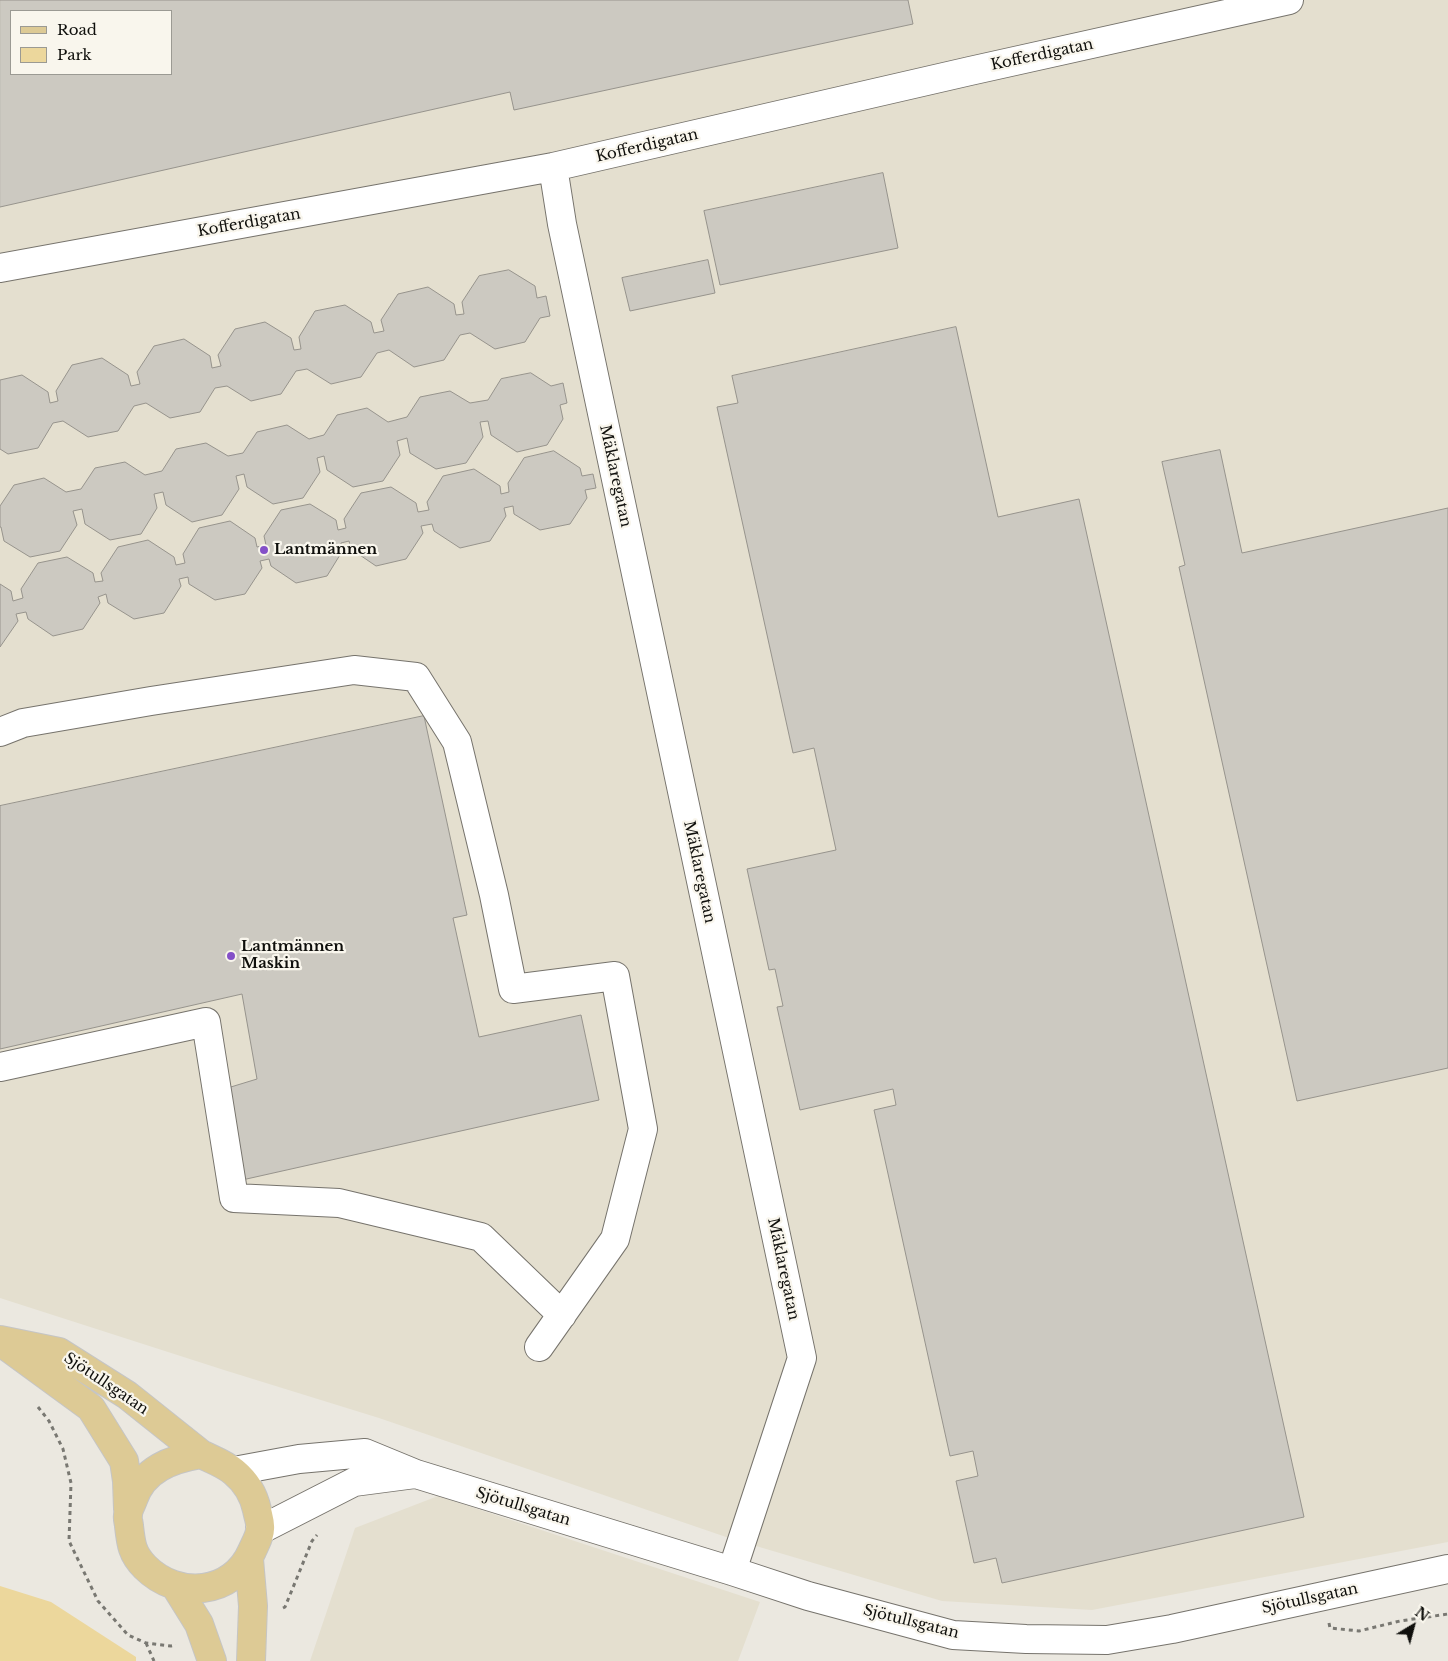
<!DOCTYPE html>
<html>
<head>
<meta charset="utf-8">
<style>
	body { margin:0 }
	#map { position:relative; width:1448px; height:1661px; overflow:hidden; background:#ebe8e0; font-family:"Libre Baskerville",serif }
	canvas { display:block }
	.legend { position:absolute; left:10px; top:10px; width:162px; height:65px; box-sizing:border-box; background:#f9f6ed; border:1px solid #9b9a93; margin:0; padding:6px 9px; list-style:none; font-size:15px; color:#0f0f0c }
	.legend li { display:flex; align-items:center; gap:10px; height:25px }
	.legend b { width:25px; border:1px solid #9b9a93 }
	.north { position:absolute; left:1388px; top:1601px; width:50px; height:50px; -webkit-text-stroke:4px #f9f6ed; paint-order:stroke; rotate:37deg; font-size:14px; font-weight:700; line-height:20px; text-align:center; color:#0f0f0c }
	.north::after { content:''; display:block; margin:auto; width:18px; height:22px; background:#0f0f0c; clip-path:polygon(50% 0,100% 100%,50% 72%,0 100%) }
</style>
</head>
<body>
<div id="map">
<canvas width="1448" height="1661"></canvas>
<ul class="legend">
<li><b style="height:6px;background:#ddca95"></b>Road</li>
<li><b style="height:14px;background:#ecd79c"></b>Park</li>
</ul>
<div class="north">N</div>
</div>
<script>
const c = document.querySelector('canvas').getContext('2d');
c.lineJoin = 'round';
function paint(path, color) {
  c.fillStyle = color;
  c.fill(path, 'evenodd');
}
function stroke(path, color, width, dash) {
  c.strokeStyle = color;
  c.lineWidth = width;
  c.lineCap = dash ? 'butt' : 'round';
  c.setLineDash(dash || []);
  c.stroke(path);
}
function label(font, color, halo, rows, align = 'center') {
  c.font = font + ' "Libre Baskerville",serif';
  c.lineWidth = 4.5;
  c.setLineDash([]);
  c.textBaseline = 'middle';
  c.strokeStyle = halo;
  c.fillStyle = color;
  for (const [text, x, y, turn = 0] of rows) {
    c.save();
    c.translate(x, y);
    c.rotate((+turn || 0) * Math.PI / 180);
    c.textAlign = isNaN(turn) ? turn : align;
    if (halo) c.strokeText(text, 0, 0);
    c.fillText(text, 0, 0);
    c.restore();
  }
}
const built = new Path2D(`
	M0,0H1448V1542L1092,1610L942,1601L729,1538L379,1418L224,1370L0,1298ZM11,11H171V74H11Z
	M438,1496L760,1602L738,1661H310L355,1528Z`);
const green = new Path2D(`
	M0,1586L51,1602L136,1657V1661H0Z`);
const building = new Path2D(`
	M0,0H908L913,24L514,110L510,92L0,207ZM11,11H171V74H11Z
	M883,173L898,248L720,285L704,211Z
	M708,260L715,293L630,311L622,278Z
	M509,270L535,286L537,298L546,296L550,316L540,318L525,342L495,349L470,333L460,335L444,360L414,367L389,350L377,353L361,377L331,384L307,369L296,371L281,394L251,401L227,386L215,388L200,412L170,418L146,403L134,406L118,431L88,437L63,421L53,423L38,448L8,454L0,449V380L22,375L48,392L50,403L58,401L56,391L72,365L102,358L128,375L131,386L140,384L137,372L154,346L184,339L210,356L212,368L221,366L218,355L235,329L265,322L291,338L294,350L301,349L299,337L315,311L345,305L371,322L374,333L384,331L381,320L398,294L428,287L454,304L456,315L464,314L462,302L479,276Z
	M956,327L998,517L1079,499L1304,1517L1002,1583L996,1558L974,1563L956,1481L978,1476L973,1451L950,1456L874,1110L896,1105L893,1089L800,1110L777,1007L783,1006L775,969L769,970L747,869L836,850L814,748L793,753L717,407L738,403L732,376Z
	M531,373L551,386L563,383L567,403L560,405L563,419L547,445L517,452L491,435L488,421L480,422L483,437L466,463L436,469L410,453L407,438L397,441L400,455L383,481L353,487L327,470L324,456L317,458L320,472L303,498L273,504L247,487L244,474L236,476L239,489L222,515L192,522L166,505L163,492L154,494L157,508L141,534L110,540L85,524L82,509L73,511L77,525L60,551L30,557L4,541L1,527H0V506L14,485L44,478L66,492L81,489L95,468L125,462L145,475L162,471L176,449L206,443L228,456L243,453L257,432L287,425L309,439L324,435L337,415L367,408L388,422L407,417L420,397L450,391L470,403L488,400L501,379Z
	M1220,450L1242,553L1448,508V1068L1297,1101L1179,567L1185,565L1162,462Z
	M554,451L580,468L582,476L593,474L596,488L585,490L587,498L570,524L540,530L514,514L513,506L504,508L506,516L490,541L460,548L434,531L432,524L421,526L423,533L406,559L376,566L351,549L349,541L341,543L343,550L327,576L296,583L271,566L269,559L260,561L262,568L245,594L215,600L189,584L188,577L179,579L181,586L164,613L134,619L108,603L106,594L98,597L100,603L83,629L53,636L28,619L26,612L16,614L18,621L0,647V584L11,591L13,601L23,598L21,589L38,563L67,557L93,573L95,582L103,581L101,573L118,547L148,540L174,557L176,565L185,563L183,554L199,528L230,521L255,538L257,547L266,545L264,536L281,510L310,504L336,520L338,530L346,528L344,519L361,493L391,487L416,503L418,512L429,510L427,502L443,476L474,469L500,486L501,494L509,492L508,483L524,458Z
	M424,716L467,915L453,918L479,1037L581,1015L599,1100L242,1180L221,1090L257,1079L242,994L0,1049V806Z`);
const path = new Path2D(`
	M38,1407L49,1421L63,1449L71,1483L69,1541L98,1601L128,1635L146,1643L171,1646L176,1645
	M283,1608L285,1607L312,1541L317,1535
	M1329,1623L1330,1628L1359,1631L1400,1621L1448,1614
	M146,1643L154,1661`);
const minor = new Path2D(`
	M553,167L562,224L802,1358L732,1571
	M0,268L553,167L970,71L1289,0
	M0,732L23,723L151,701L354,670L416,677L457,742L494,895L513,989L615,976L643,1129L615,1239L539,1347
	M0,1067L206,1022L234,1198L339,1203L481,1237L562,1315
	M234,1471L299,1459L365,1453L416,1474L732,1571L808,1596L953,1635L1026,1639L1107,1640L1172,1629L1448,1569
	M260,1530L354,1482L415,1474`);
const major = new Path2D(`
	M0,1340L59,1352L127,1395L201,1454
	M5,1345L91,1408L124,1461L127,1481L128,1509
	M201,1454C211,1459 225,1464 234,1472C246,1482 254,1496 257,1510C258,1516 261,1523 260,1529C260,1536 255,1544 252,1551C233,1595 178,1600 145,1567C132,1554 131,1544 129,1526C129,1523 127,1518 128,1515C128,1510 131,1505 133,1500C143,1469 172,1459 201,1454Z
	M249,1559L253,1606L251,1661
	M176,1587L199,1624L212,1661`);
const markers = [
	[264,550,5,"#8450c8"],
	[231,956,5,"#8450c8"]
];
const streetNames = [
	["Kofferdigatan",1042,55,-12],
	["Kofferdigatan",647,146,-13],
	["Kofferdigatan",249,223,-10],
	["Mäklaregatan",615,476,78],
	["Mäklaregatan",699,872,78],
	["Mäklaregatan",783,1269,78],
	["Sjötullsgatan",106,1384,34],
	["Sjötullsgatan",523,1507,17],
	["Sjötullsgatan",1310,1599,-12],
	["Sjötullsgatan",911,1622,14]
];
const poiNames = [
	["Lantmännen",274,550],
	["Lantmännen",241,947],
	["Maskin",241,964]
];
paint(built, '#e4dfcf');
paint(green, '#ecd79c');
paint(building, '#ccc9c1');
stroke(building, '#97948d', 1);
stroke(minor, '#76736c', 30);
stroke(major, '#c5c5c5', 30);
stroke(path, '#797872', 3, [4, 4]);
stroke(minor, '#fff', 28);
stroke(major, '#ddca95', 28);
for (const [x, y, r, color] of markers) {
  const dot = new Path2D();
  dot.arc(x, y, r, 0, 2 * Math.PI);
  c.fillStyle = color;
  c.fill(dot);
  stroke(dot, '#f9f6ed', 2);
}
label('15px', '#0f0f0c', '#f9f6ed', streetNames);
label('bold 15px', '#0f0f0c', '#f9f6ed', poiNames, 'left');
</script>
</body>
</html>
